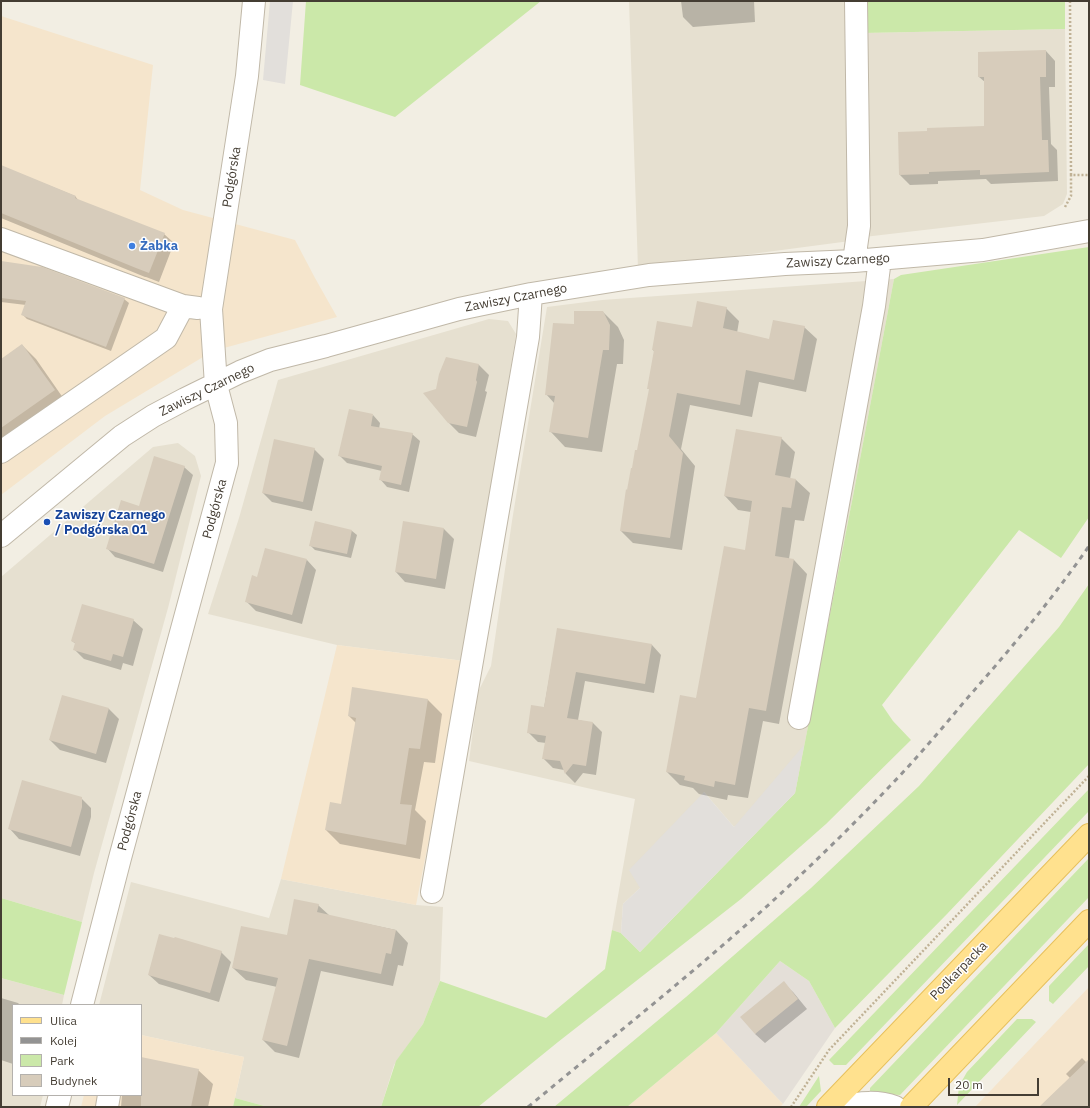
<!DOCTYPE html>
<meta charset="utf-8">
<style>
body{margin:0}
#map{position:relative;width:1090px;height:1108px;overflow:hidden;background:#f2eee3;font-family:"IBM Plex Sans",sans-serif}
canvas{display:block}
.frame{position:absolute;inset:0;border:2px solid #443d33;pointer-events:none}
.legend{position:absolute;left:12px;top:1004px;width:130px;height:92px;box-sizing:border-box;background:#fff;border:1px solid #b4b1ad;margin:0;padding:5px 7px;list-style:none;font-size:12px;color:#443d33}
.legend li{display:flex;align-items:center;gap:8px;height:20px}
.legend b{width:20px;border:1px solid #b4b1ad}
.scale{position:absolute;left:948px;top:1078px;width:91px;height:18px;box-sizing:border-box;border:2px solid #443d33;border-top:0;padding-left:5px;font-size:12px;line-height:14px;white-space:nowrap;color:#443d33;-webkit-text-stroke:3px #fff;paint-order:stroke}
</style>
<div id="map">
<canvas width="1090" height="1108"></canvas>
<div class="frame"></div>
<ul class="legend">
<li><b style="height:5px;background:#ffe18e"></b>Ulica</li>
<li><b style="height:5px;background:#939393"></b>Kolej</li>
<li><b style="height:11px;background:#cbe8a9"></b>Park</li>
<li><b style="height:11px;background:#d7ccbb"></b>Budynek</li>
</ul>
<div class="scale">20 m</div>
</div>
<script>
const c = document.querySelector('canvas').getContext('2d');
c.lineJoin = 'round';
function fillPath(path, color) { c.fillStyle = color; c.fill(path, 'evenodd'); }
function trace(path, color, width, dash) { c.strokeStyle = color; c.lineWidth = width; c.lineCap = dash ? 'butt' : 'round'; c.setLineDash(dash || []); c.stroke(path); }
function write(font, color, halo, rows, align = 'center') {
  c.font = font + ' "IBM Plex Sans",sans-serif'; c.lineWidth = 3; c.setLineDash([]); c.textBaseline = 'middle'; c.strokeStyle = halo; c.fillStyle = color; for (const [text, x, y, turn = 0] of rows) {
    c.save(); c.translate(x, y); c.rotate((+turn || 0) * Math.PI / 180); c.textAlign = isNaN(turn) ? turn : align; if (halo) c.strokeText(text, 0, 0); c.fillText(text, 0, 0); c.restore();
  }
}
fillPath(new Path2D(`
 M629,1H847L850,241L638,269Z
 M1065,29L1067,194L1063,204L1044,216L864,237L862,33Z
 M894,279L854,491L795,793L734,827L704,792L640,888L623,904L621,933L612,930L635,799L469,761L478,692L491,666L512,521L547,307L602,300Z
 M489,319L508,321L516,334L464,661L337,645L208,614L239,518L278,380Z
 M178,443L195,456L201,476L168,608L94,873L82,922L1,898V577L153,447Z
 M281,879L416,905L443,907L440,981L423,1024L394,1065L381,1107H268L235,1098L244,1057L141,1035V1005H99L131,882L269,918Z
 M1,978L64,995L62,1005H13V1095H43L40,1107H1Z`), '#e6e0d0');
fillPath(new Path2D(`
 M1,16L153,65L140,190L183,210L295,240L315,278L337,317L213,351L105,416L1,495Z
 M337,645L464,661L416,905L281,879Z
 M1089,987V1107H975Z
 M716,1033L783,1104L780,1107H627Z
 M141,1035L244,1057L233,1107H81L84,1095H141Z`), '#f5e5cc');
fillPath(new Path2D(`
 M780,961L809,981L835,1028L783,1104L716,1033Z`), '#e4dfd8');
fillPath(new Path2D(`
 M306,1H541L395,117L300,85Z
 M862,1H1065V29L862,33Z
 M1089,247V517L1061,558L1019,530L882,705L893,721L911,740L826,824L741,899L558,1042L478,1107H381L396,1061L423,1024L440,981L546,1018L605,969L612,930L621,933L640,952L795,793L854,491L894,279L901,275Z
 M1089,584V764L947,914L835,1028L809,981L780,961L716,1033L627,1107H554L686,997L811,888L919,786L1059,627Z
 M1089,789V811L846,1065H834L829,1060Z
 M1089,858V897L900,1095L871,1093L870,1091V1088Z
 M1,898L82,922L64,995L1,978Z
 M1089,944V966L1053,1004L1049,1001V986Z
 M1017,1019H1032L1036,1022L957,1105L959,1086L967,1072Z
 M819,1076L821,1091L806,1107H799Z
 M235,1098L268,1107H233Z`), '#cbe8a9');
fillPath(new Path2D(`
 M270,1H293L285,84L263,80Z
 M804,745L795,793L640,952L621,933L623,904L640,888L629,870L704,792L734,827Z`), '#e2dfdb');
fillPath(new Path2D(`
 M681,1H754L755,22L693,27L683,17Z
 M1046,51L1055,61V87H1049L1051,144L1057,150L1058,181L991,184L986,179L938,181V184L910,185L900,175L899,133L928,132L985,127V82L979,77Z
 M1,166L75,196L79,201L164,234L174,243L159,282L146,277H145L1,218Z
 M1,262L124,299L129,303L111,351L27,319L22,314L26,305L1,302Z
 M726,308L739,321L737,333L770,340L804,327L817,339L806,392L759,382L752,417L690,405L681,449L695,466L682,550L633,543L621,531L628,491L638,451L650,390L648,388L655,352L653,350L693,328Z
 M603,312L618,327L624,340L623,364H617L602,452L565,447L551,432L555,404L546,394L574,325Z
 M22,345L36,359L68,405L1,453V360Z
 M447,358L479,365L489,375L485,391L487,392L476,437L459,433L449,423L437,390Z
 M373,415L380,423L379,429L412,434L420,441L409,492L387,487L380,479L382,471L347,463L339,455Z
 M781,438L795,452L790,479L796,480L810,493L804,521L795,520L789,559L794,560L807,574L779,724L763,721L748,798L728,795L727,800L699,794L693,788L680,785L667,772L696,700L746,551L751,512L738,510L725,496Z
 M314,449L324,459L312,511L272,502L263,493Z
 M184,467L193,475L163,572L115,557L107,548L140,507Z
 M316,522L352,531L357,535L351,558L315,550L310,545Z
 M404,523L444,529L454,539L445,589L405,582L396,572Z
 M307,560L316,570L302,624L256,611L246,601L258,578Z
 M133,620L143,629L133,666L123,663L121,670L84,659L74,649L76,644L72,641Z
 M558,629L652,645L661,655L654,693L585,681L578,720L593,723L602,732L596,775L583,773L575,783L566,774L564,770L553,768L543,758L546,743L538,742L528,732L544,708Z
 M63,696L109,709L119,719L106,763L60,750L50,740Z
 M428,700L442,714L435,763L424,762L415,810L426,821L420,859L340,844L326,830L342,805L356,723L349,716Z
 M81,798L91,808V817L80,856L19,839L10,829Z
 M318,905L330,916L396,930L408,943L403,966L398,965L393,986L321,971L299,1058L275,1052L263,1040L277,987L246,980L233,968L287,936Z
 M221,952L231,962L219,1002L159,984L149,975Z
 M783,983L793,992L807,1009L765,1043L755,1034Z
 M1,998L18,1003L20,1005H13V1064L1,1060Z
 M141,1058L198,1070L213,1084L208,1107H121L122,1095H141Z
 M1082,1058L1089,1065V1107H1040L1070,1078L1066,1074Z`), '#0003');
fillPath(new Path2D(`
 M1046,50V77H1040L1042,140H1048L1049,172L980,175V170L929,172V174L899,175L898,132L927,131V128L984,126V77H978V52Z
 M1,165L76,196L75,198L165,233L149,273L136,268L1,213Z
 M1,261L42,267L125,298L106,347L21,315L26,301L1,298Z
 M697,301L727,307L723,328L769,339L773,320L805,326L794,380L746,370L740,405L677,393L669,436L683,453L670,538L620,531L626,489L627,490L631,468H632L635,450H637L649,389H647L654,350H652L657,321L692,327Z
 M574,311H603L610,325L609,350H603L588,438L549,432L555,396L545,395L553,323L574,324Z
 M22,344L55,390L1,428V359Z
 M446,357L479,364L476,380L477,382L467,427L448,423L423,393L436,389L439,374Z
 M349,409L373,414L371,426L413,433L401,485L379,480L382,466L338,456Z
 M736,429L782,437L775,475L796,479L791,508L782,507L775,556L794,559L766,711L749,708L735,785L715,781L714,787L684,780L685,776L666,772L680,695L696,698L724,546L745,550L752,501L724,496Z
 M274,439L315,448L303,502L262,493Z
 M154,456L185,466L154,564L106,549L121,500L139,506Z
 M315,521L352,530L347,554L309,546Z
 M403,521L444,528L436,579L395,572Z
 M265,548L307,559L292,615L245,602L252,575L257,577Z
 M82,604L134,619L123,657L113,654L111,661L73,650L75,643L71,641Z
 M557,628L652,644L645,684L576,672L567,718L593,722L586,766L573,764L565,774L560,761L542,759L546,736L527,733L531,705L544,707Z
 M352,687L428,699L420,749L409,748L400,804L412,805L406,845L325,830L330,802L341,804L356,718L348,716Z
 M62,695L109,708L96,754L49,740Z
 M22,780L82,797V807L71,847L8,829Z
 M294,899L319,904L317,912L396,930L391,954L386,953L381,974L309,959L287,1046L262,1040L278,978L232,968L241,926L287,935Z
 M159,934L174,938L175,937L222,951L210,993L148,975Z
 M784,981L798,999L755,1034L740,1017Z
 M141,1057L199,1069L191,1107H141Z
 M1089,1059V1107H1039Z`), '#d7ccbb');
const minor = new Path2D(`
 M1,239L183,306L198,308
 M854,261L859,226L856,1
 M1,452L166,338L183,306
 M1,536L122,436L153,416L185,399L240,372L270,360L326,346L459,309L531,294L649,275L785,264L854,261L983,250L1089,231
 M799,718L874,306L880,259
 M432,892L528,337L531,294
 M82,1005L120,858L227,463L226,423L216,385L211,309L247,76L254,1
 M57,1107L60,1095
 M107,1107L109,1095
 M842,1107C859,1102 879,1101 895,1107`);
const major = new Path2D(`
 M828,1107L1089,835
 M911,1107L1089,921`);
trace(minor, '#c0b8a8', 24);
trace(major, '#e7c05c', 24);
trace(new Path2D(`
 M1070,1L1071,175
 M1065,207L1071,196V175H1089
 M791,1107L829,1050L1089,776`), '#c0b296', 2.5, [2, 2]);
trace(minor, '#fff', 22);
trace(major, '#ffe18e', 22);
trace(new Path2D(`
 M528,1107C611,1038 696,971 776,898C815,862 853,825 890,786C916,759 940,731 964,702C1008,652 1051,601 1089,546`), '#939393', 3, [5, 5]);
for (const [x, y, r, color] of [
 [132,246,4,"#3f7fe0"],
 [47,522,4,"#1a4fb4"]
]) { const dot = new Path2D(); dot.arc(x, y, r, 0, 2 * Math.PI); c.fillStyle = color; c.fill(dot); trace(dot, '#fff', 1.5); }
write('13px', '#443d33', '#fff', [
 ["Podgórska",232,177,-81],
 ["Zawiszy Czarnego",838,261,-3],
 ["Zawiszy Czarnego",516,298,-11],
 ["Zawiszy Czarnego",207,390,-26],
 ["Podgórska",215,509,-75],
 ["Podgórska",130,821,-75],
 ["Podkarpacka",959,971,-46]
]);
write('bold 13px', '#366cbe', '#fff', [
 ["Żabka",140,246]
], 'left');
write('bold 13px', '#164399', '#fff', [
 ["Zawiszy Czarnego",55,515],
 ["/ Podgórska 01",55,530]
], 'left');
</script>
